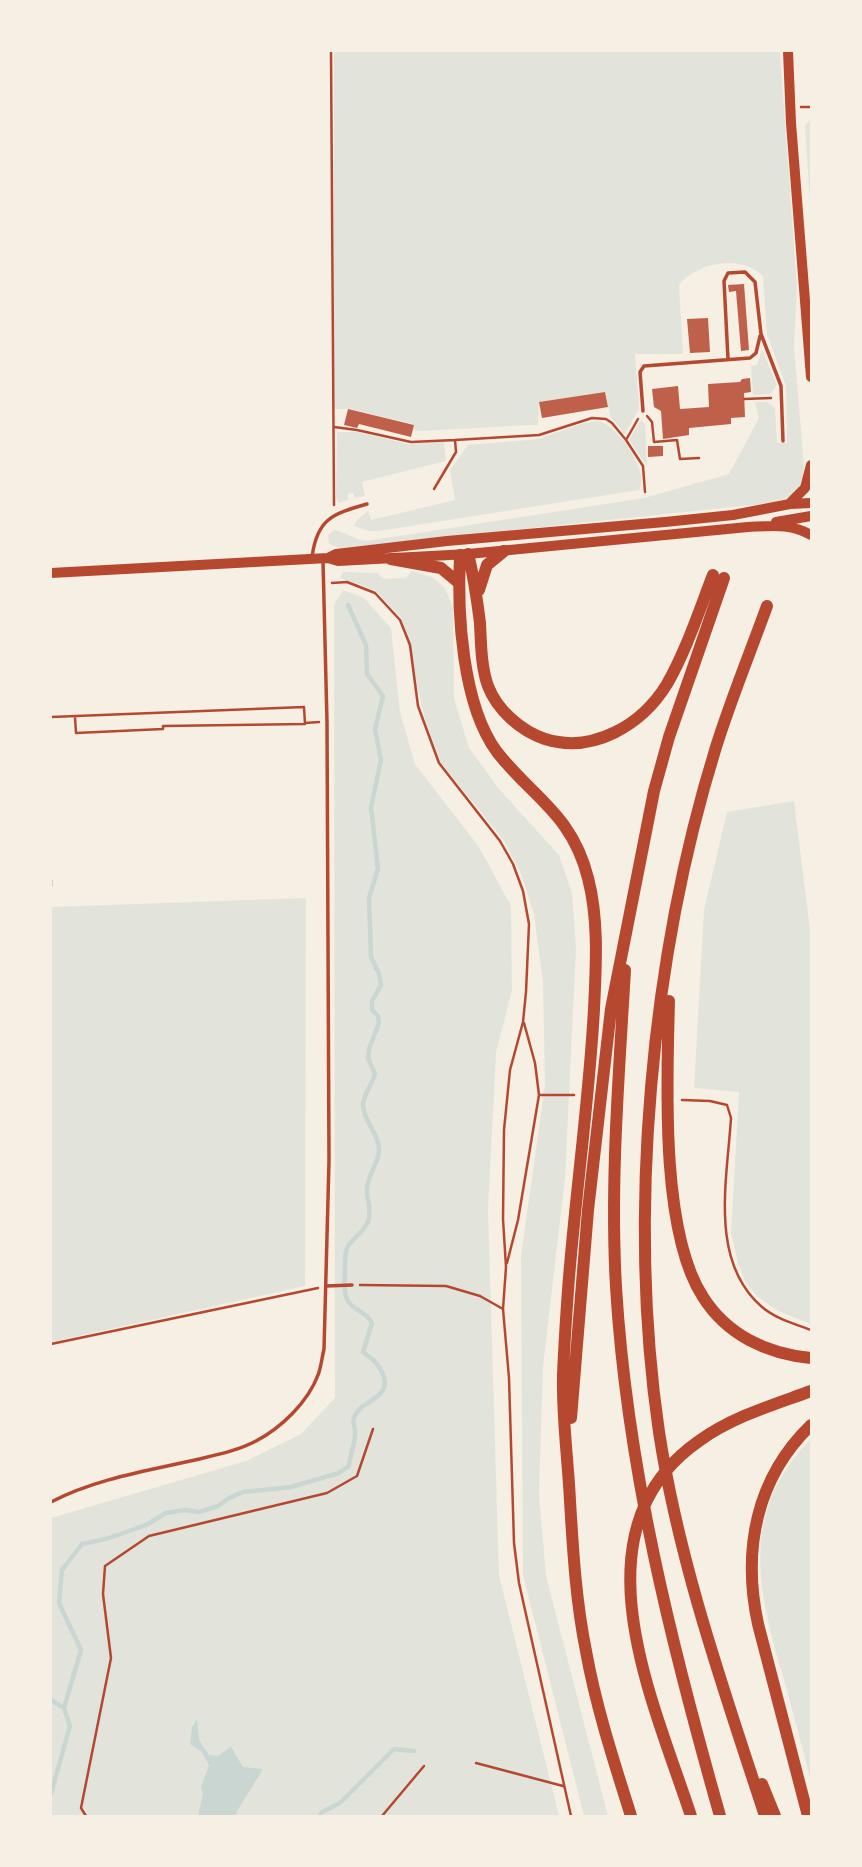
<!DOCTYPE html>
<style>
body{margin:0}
#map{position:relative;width:862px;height:1867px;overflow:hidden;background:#f6efe4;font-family:"Asap Condensed",sans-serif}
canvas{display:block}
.frame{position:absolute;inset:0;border:52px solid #f6efe4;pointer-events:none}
</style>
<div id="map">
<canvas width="862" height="1867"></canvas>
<div class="frame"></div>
</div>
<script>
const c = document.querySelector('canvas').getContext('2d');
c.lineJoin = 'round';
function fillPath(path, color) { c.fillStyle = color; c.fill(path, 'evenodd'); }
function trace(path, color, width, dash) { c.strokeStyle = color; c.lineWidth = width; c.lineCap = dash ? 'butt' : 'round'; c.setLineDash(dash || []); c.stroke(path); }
fillPath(new Path2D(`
 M334,51H780L797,287L794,346L804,466C803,499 780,502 752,505L340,548L329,544L328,535L334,530C346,532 354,540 367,541L644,498L729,474L759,418L755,402H767L775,408L777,443H787L786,386L767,335L763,276C740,254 698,262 679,285L683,354H635L639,409L625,434L611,418L605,392L539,402L538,425H531L420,431L413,430L414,424L348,409H334Z
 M811,119V218L805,125Z
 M762,349L777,385L770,394L753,395L751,366L757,365Z
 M641,420L645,424L647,466L629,440Z
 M598,421C617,424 651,472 639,490L379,531H369L354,526L357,520L368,511L371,520L455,500L450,470L468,445L538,439L584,423Z
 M337,432H357L409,444L444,442L446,461L362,482L365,496L355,498L353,493L348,494V500L339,503L336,498Z
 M412,571L432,577L445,588L453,608L454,698L469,748L499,789L559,855L572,893L576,948L565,1178L543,1366L539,1494L546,1576L608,1816H584L523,1575L521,1256L545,1085L543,983L534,914L521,874L505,842L441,763L425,720L402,619L375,590L340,578L343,572L377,573L384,579L406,578Z
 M343,590L364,598L391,628L400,712L415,764L479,847L511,906L512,990L496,1053L488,1210L499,1575L559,1816H51V1518L246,1461L301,1434L335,1398L334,605Z
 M794,801L811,937V1324L778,1311L758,1297L746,1283L738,1263L731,1233L739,1092L694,1088L704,910L727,812Z
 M306,898L305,1286L51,1342V907Z
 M811,1439V1782C802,1745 792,1709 782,1673C757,1586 740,1511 811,1439Z`), '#e2e4dc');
fillPath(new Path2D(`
 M197,1719L199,1740L209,1755L218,1756L231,1747L243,1767L263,1769L237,1811L236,1816H198L203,1794L201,1787L209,1765L201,1751L190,1744L192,1727Z`), '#c9d6d2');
trace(new Path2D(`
 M51,1700L64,1708L70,1726L51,1794
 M64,1708L81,1650L59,1603L62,1570L82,1544L106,1539L146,1525L166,1513L185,1510L199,1512L218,1506L229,1498L243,1492L291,1487L339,1473L349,1466C350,1456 355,1444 355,1434C356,1428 352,1424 354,1418C359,1400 390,1400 384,1377C380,1365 373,1359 363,1352L372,1323C367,1311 350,1310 346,1297C344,1289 344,1255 347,1248C353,1236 366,1232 369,1218C371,1208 367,1200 367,1191C366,1176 379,1164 379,1150C379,1133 363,1121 363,1104C364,1094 372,1084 375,1074L368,1058L369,1049L379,1023L378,1016L372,1010V1001L381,985L379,974L371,957L369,898L378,869L371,807L381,760L375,729L383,696L367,674L366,645L348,605
 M320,1816L322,1812L340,1803L394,1749L414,1751`), '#c9d6d2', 4.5);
fillPath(new Path2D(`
 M744,284L749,350L741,351L736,291L729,292L728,285Z
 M708,318L710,352L690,353L687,319Z
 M750,378L751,392L744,393L745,417L731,418V424L689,428V435L663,439L661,411L654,407L652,389L678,386L680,409L709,407L708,384L740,382L742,379Z
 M605,392L608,407L542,418L539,402Z
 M348,409L414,425L411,437L359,424L357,428L344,425Z
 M648,446H663V456L648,457Z`), '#bf614a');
trace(new Path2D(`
 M331,51L334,505
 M801,107H811
 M744,399L771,398
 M647,416L652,422L654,442L677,440L680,459L699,458
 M334,427L357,430L411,442L455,440
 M626,440L638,419
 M434,489L456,452L455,440L539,435L592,418L606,419L612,423L626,440L643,466L645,492
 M332,583L347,582L375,593L400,620L410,645L418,706L439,763L500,841L513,864L523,891L529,924L526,992L523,1022L510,1070L504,1130L503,1219L506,1267L503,1309L509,1378L514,1543L519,1583L571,1816
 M51,717L304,707L305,724L163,726V729L76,733L75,717
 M305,723L319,722
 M51,880V886
 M539,1095H574
 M682,1100L710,1101L727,1105L731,1118C727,1181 709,1261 762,1307C776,1319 795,1324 811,1330
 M507,1263L518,1220L539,1095L535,1063L524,1023
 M360,1285L446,1286L480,1296L503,1309
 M51,1344L318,1288
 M476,1763L563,1786
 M86,1816L81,1808L111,1658L103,1594L105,1566L149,1536L327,1493L357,1476L373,1429
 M382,1816L424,1766`), '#b5482f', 2.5);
trace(new Path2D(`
 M728,359L724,281L728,273L745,272L755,282L761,334L781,386L783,441
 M643,411L640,372L644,366L750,358L756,353L760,336
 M312,557C317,519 332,514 367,504
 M326,1286L352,1285
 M51,1502C95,1479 146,1471 195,1460C216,1455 237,1451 256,1441C281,1428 308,1402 318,1375C321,1368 322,1357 324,1349L329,1161L327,722L323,561`), '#b5482f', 3.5);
trace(new Path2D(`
 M788,51L791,123L811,377
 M790,503L805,488L811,465
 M776,522L811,516
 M328,558L336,554L447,541L665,522L733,515L790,504L811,503
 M51,573L328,558L338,561L468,554L748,527C771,526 791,523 811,535`), '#b5482f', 10);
trace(new Path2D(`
 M468,554C474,577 477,599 480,623C481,643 481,667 488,686C497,710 521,731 545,739C593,754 642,725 667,684C686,651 699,611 713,575
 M460,555C457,612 462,705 497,752C533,798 572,814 588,878C599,920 596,966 594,1009C589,1103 575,1196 568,1290C566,1319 564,1347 563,1376C562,1418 568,1459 570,1501C573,1551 576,1602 586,1651C596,1707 614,1762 631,1816
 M391,559L441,568L459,583
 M479,590L487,565L504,551
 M625,970C619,1075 610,1181 616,1287C627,1468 671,1643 720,1816
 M669,1001C667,1080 660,1231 703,1297C727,1335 767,1354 811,1358
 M571,1418L588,1210L611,1009L654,791L669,737L724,578
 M762,1784L775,1816
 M691,1816C654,1702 571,1530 699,1441C732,1417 773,1405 811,1391
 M765,1816C724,1690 679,1563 659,1432C627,1213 651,957 716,747C731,699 750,653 767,606
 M808,1816L758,1624C742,1550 756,1478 811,1425`), '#b5482f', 12);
</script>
